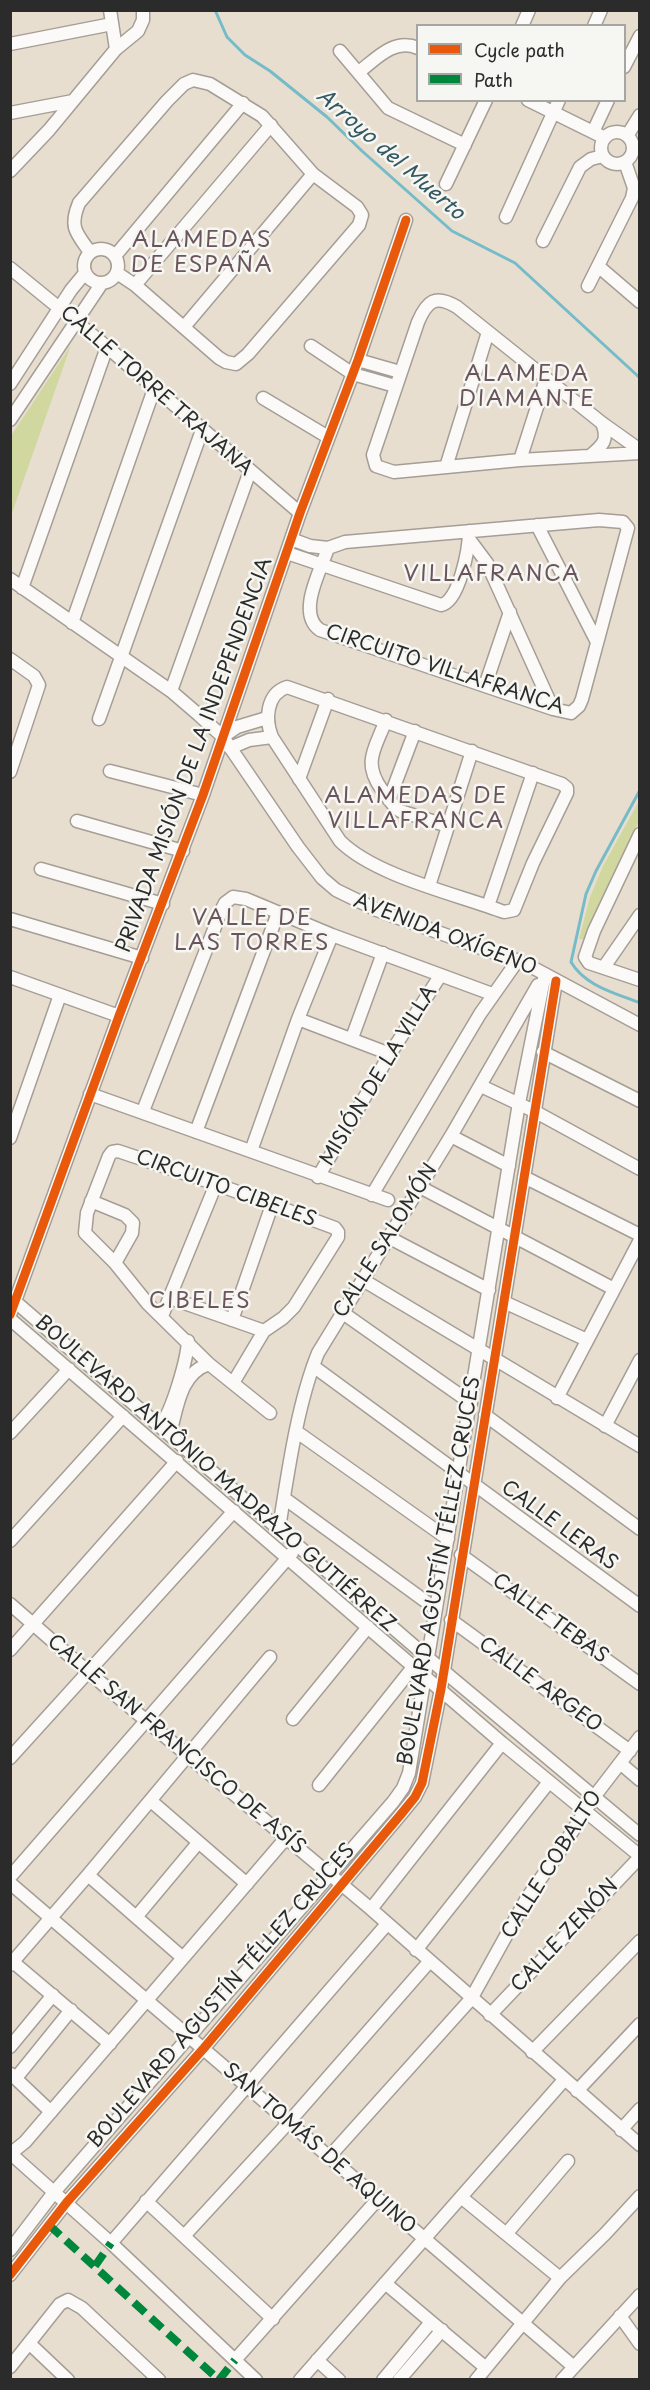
<!DOCTYPE html>
<meta charset="utf-8">
<style>
body{margin:0}
#map{position:relative;width:650px;height:2390px;overflow:hidden;background:#e8ded0;font-family:"Playpen Sans",sans-serif}
canvas{display:block}
.frame{position:absolute;inset:0;border:12px solid #2b2b2b;pointer-events:none}
.legend{position:absolute;left:416px;top:24px;width:210px;height:78px;box-sizing:border-box;background:#f6f6f2;border:2px solid #a5a5a2;margin:0;padding:8px 10px;list-style:none;font-size:18px;color:#2b2b2b}
.legend li{display:flex;align-items:center;gap:12px;height:30px}
.legend b{width:30px;border:2px solid #a5a5a2}
</style>
<div id="map">
<canvas width="650" height="2390"></canvas>
<div class="frame"></div>
<ul class="legend">
<li><b style="height:8px;background:#e8590c"></b>Cycle path</li>
<li><b style="height:8px;background:#00873e"></b>Path</li>
</ul>
</div>
<script>
const c = document.querySelector('canvas').getContext('2d');
c.lineJoin = 'round';
function fillPath(path, color) { c.fillStyle = color; c.fill(path, 'evenodd'); }
function trace(path, color, width, dash) { c.strokeStyle = color; c.lineWidth = width; c.lineCap = dash ? 'butt' : 'round'; c.setLineDash(dash || []); c.stroke(path); }
function write(font, color, halo, rows, align = 'center') {
  c.font = font + ' "Playpen Sans",sans-serif'; c.lineWidth = 5; c.setLineDash([]); c.textBaseline = 'middle'; c.strokeStyle = halo; c.fillStyle = color; for (const [text, x, y, turn = 0] of rows) {
    c.save(); c.translate(x, y); c.rotate((+turn || 0) * Math.PI / 180); c.textAlign = isNaN(turn) ? turn : align; if (halo) c.strokeText(text, 0, 0); c.fillText(text, 0, 0); c.restore();
  }
}
fillPath(new Path2D(`
 M71,345L11,516V436Z
 M639,801V821L615,870L586,940L579,939L590,897L603,866Z`), '#d1d89f');
trace(new Path2D(`
 M215,10L227,37L245,55L270,71L327,117L362,151L452,231L515,263L640,378
 M640,790L596,871L586,894L571,962C585,986 615,993 640,1003`), '#75bbc8', 3);
const minor = new Path2D(`
 M110,10L116,49
 M522,26L529,10
 M594,26L601,10
 M10,44L112,24
 M340,51L388,108L465,145
 M624,67L640,36
 M359,72C377,58 394,38 418,48
 M528,100L605,138
 M10,113L73,101
 M593,132L608,100
 M601 148a16 16 0 1 1 32 0a16 16 0 1 1-32 0Z
 M627,136L640,115
 M10,171L49,130L116,49L138,31L143,20V10
 M446,184L486,100
 M506,217L559,100
 M543,241L580,167L591,159L603,156
 M84 266a17 17 0 1 1 34 0a17 17 0 1 1-34 0Z
 M90,252C76,233 69,227 79,203L167,101L184,84L193,80L210,84L262,116L313,174L357,207L362,215L359,225L248,354L236,364L226,362L219,358L135,285L117,273
 M115,256L243,103
 M598,266L640,302
 M10,268L107,347L300,513
 M135,285L271,125
 M588,286L632,198L634,188L625,162
 M184,327L313,174
 M311,346L353,374L395,386
 M358,360L400,372
 M10,384L71,290L85,273
 M263,398L328,437
 M10,420L102,283
 M640,450L602,423L457,307C435,294 427,301 418,322L373,455L376,466L394,472L520,460L640,453
 M590,456C603,445 609,440 602,423
 M520,460L546,379
 M446,467L488,332
 M537,525L597,642
 M291,539L310,546L328,548L345,542L599,520L623,522L628,528L582,699L579,706L571,713L553,709L320,630C296,613 321,570 328,548
 M469,539L487,563L553,709
 M287,553L441,605C459,602 469,549 469,531
 M10,579L171,691L199,715L223,737L298,847L322,878L336,890L377,910L528,965L640,1025
 M22,588L107,347
 M72,623L154,389
 M10,659L34,676L39,685L10,772
 M485,686L510,612
 M287,687L562,784L567,788V793L533,863L514,910L504,912C456,894 375,876 340,841L272,737C265,720 266,694 287,687Z
 M171,691L250,471
 M99,719L202,430
 M386,720C375,749 362,762 382,790C388,797 392,806 400,811L448,826
 M224,736L237,727L267,718
 M230,748L249,740L272,737
 M110,771L203,795
 M299,779L328,699
 M389,800L415,731
 M77,821L183,851
 M640,834L594,931L585,957L589,963L640,980
 M41,869L163,904
 M429,886L472,751
 M488,906L533,773
 M10,919L142,958
 M604,967L640,915
 M10,977L119,1016
 M298,1019L390,1054
 M352,1038L383,953
 M543,1052L640,1101
 M481,1086L534,1111L640,1169
 M90,1094L388,1200
 M143,1111L222,909L225,903L233,897L246,899L332,935L492,994
 M196,1132L278,913
 M451,1136L509,1166
 M10,1138L60,995
 M251,1151L298,1019L332,935
 M318,1177L390,1054L440,976
 M524,1177L640,1235
 M420,1187L614,1289
 M372,1195L480,1014L518,960
 M91,1201L125,1215L133,1223L132,1233L115,1263
 M388,1237L489,1290
 M363,1280L640,1446
 M11,1298L428,1658L640,1835
 M170,1298L264,1331
 M504,1302L587,1340
 M343,1313L471,1403
 M10,1315L119,1016L203,795L300,513L358,360L406,220
 M162,1316L216,1184
 M10,1319L502,1743L640,1856
 M232,1320L272,1205
 M313,1366L640,1606
 M233,1383L264,1331L283,1318L294,1307L338,1237V1232
 M557,1398L640,1240
 M270,1413L209,1364L148,1304L115,1263L85,1233L87,1213L109,1156L112,1152L118,1151L216,1184L335,1228L338,1232
 M485,1415L640,1529
 M160,1426C172,1412 187,1360 188,1341
 M605,1426L640,1360
 M297,1432L448,1539
 M10,1433L69,1369
 M170,1434C177,1408 180,1373 209,1364
 M284,1498L436,1609
 M279,1528C288,1473 297,1405 318,1353L451,1136L538,985
 M10,1541L123,1416
 M461,1555L640,1684
 M10,1604L87,1671L371,1909L640,2145
 M451,1620L630,1751
 M10,1650L177,1461
 M293,1719L368,1627
 M10,1758L234,1511
 M620,1763L640,1780
 M319,1785L414,1666
 M151,1801L247,1884
 M88,1875L183,1958
 M10,1877L292,1553
 M10,1883L574,2367
 M371,1909L502,1743
 M137,1916L198,1843
 M416,1950L549,1782
 M13,1962L110,2044
 M10,1965L88,1875L270,1657
 M490,2015L640,1857
 M10,2047L53,1995
 M532,2052L640,1941
 M11,2074L51,2112
 M16,2078L71,2010
 M577,2091L640,2024
 M621,2130L640,2109
 M10,2153L111,2243L256,2380
 M10,2154L25,2142L286,1838
 M329,2157L471,1999L527,1898L558,1854L594,1797L640,1737
 M461,2197L560,2278
 M146,2201L273,2319
 M507,2233L568,2161
 M184,2236L289,2122L429,1962
 M111,2243L387,1924
 M10,2250L55,2191L393,1802L403,1788L409,1773L519,1103L545,974
 M10,2275L67,2202L204,2048L402,1813L415,1797L422,1783L441,1689L556,981
 M385,2283L486,2368
 M620,2316L640,2344
 M29,2343L68,2380
 M235,2360L378,2199
 M317,2360L339,2380
 M10,2367L60,2304L68,2300L82,2308L159,2380
 M300,2380L564,2080
 M383,2380L431,2322
 M399,2380L442,2330
 M476,2380L560,2278L605,2234L640,2196
 M562,2380L640,2295`);
trace(minor, '#a49e96', 15);
trace(minor, '#fcfaf8', 12);
trace(new Path2D(`
 M49,2225L219,2380L235,2360
 M95,2266L111,2243`), '#00873e', 8, [15, 8]);
trace(new Path2D(`
 M10,1315L119,1016L203,795L300,513L358,360L406,220
 M10,2275L67,2202L204,2048L402,1813L415,1797L422,1783L441,1689L556,981`), '#e8590c', 9);
write('20px', '#2b2b2b', '#f6f6f2', [
 ["CALLE TORRE TRAJANA",156,391,41],
 ["CIRCUITO VILLAFRANCA",445,670,18],
 ["PRIVADA MISIÓN DE LA INDEPENDENCIA",195,755,-70],
 ["AVENIDA OXÍGENO",445,935,21],
 ["MISIÓN DE LA VILLA",379,1076,-59],
 ["CIRCUITO CIBELES",226,1189,20],
 ["CALLE SALOMÓN",386,1241,-58],
 ["BOULEVARD ANTÔNIO MADRAZO GUTIÉRREZ",215,1474,41],
 ["CALLE LERAS",559,1526,36],
 ["BOULEVARD AGUSTÍN TÉLLEZ CRUCES",440,1571,-80],
 ["CALLE TEBAS",550,1619,36],
 ["CALLE ARGEO",540,1685,36],
 ["CALLE SAN FRANCISCO DE ASÍS",176,1745,40],
 ["CALLE COBALTO",552,1865,-58],
 ["CALLE ZENÓN",565,1936,-47],
 ["BOULEVARD AGUSTÍN TÉLLEZ CRUCES",222,1996,-49],
 ["SAN TOMÁS DE AQUINO",319,2149,41]
]);
write('italic 21px', '#345861', '#f6f6f2', [
 ["Arroyo del Muerto",390,155,41]
]);
c.letterSpacing = '1.5px';
write('22px', '#6b555c', '#f6f6f2', [
 ["ALAMEDAS",202,241],
 ["DE ESPAÑA",202,266],
 ["ALAMEDA",527,375],
 ["DIAMANTE",527,400],
 ["VILLAFRANCA",492,575],
 ["ALAMEDAS DE",416,797],
 ["VILLAFRANCA",416,822],
 ["VALLE DE",252,919],
 ["LAS TORRES",252,944],
 ["CIBELES",200,1302]
]);
c.letterSpacing = '0px';
</script>
